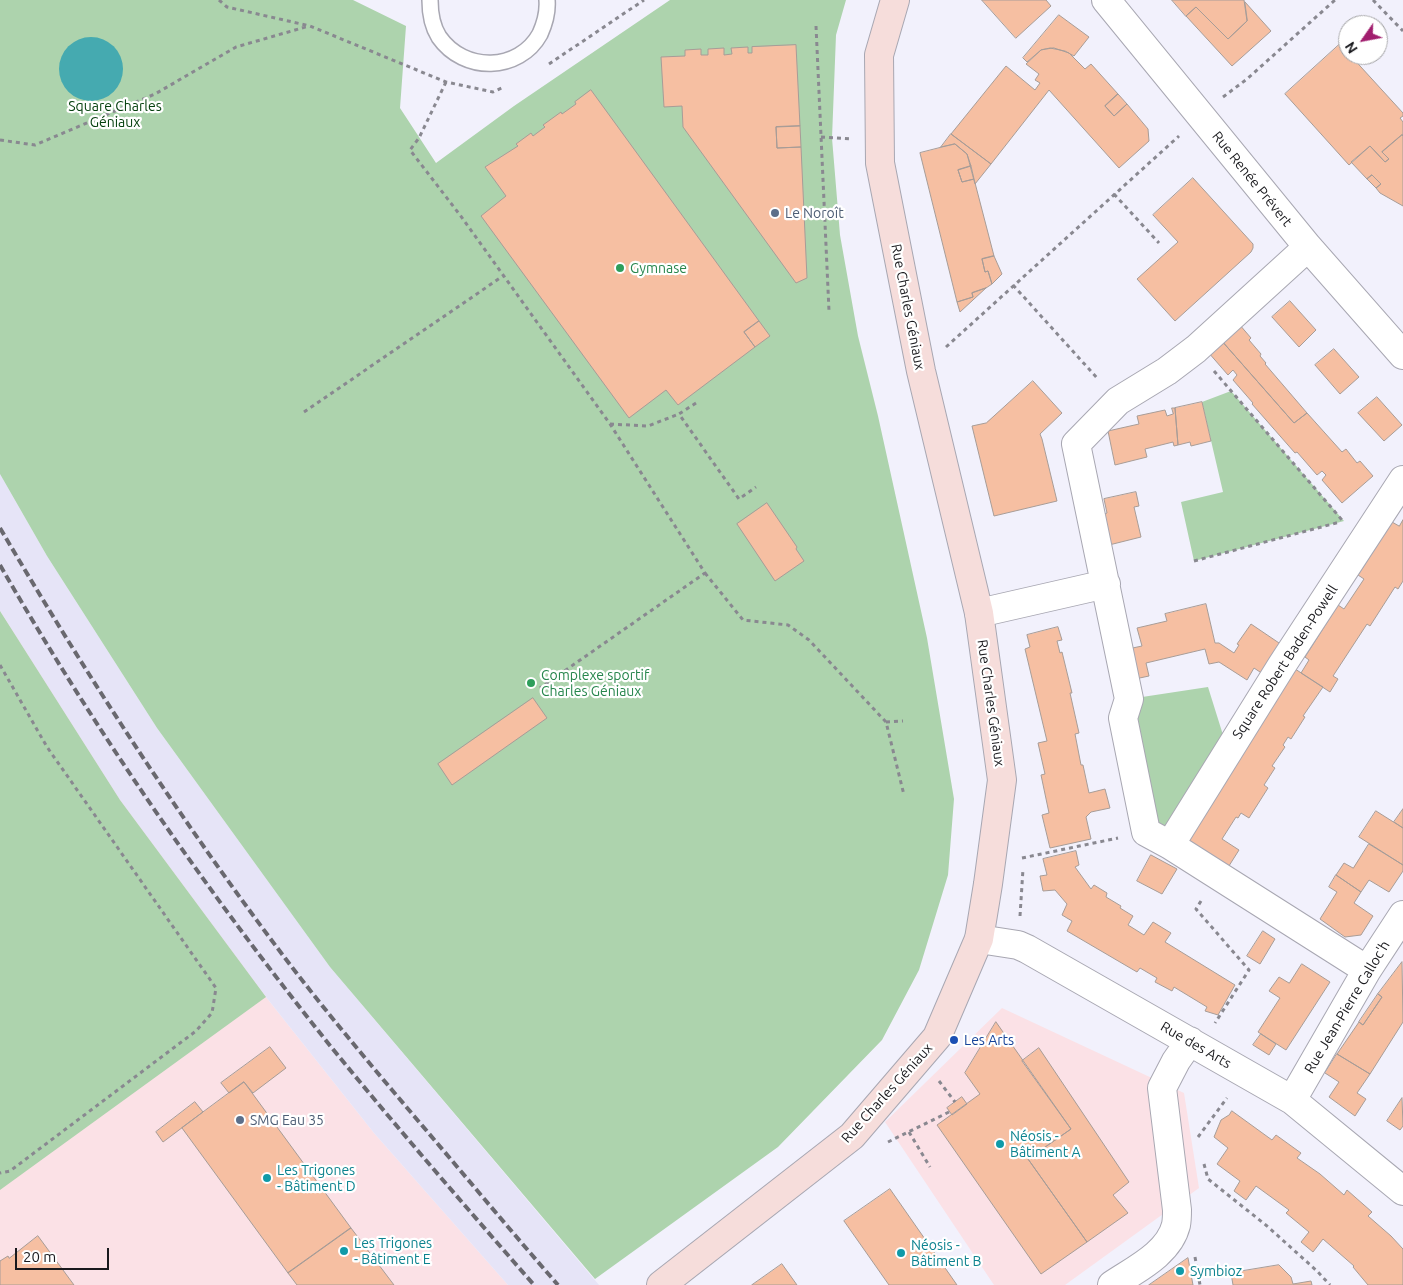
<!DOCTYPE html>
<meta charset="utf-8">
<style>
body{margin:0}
#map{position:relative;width:1403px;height:1285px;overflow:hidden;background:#f2f1fc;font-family:Ubuntu,sans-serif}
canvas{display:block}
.north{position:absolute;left:1338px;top:15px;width:50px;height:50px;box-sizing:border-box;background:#fff;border:1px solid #a3a3a5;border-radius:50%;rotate:237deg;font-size:14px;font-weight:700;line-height:20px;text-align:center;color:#19191d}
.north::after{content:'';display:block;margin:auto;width:18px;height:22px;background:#a11e6e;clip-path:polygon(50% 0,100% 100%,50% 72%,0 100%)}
.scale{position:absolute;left:15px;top:1248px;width:94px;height:22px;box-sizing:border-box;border:2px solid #19191d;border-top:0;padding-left:6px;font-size:15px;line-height:18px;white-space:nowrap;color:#19191d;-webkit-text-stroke:4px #fff;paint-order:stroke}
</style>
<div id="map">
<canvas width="1403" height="1285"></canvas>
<div class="north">N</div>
<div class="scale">20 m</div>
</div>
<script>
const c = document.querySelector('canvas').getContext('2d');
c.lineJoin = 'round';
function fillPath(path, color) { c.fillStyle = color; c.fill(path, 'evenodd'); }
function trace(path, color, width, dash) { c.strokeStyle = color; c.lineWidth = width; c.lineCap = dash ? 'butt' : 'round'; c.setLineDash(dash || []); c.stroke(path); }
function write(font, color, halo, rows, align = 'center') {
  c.font = font + ' Ubuntu,sans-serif'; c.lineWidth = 4.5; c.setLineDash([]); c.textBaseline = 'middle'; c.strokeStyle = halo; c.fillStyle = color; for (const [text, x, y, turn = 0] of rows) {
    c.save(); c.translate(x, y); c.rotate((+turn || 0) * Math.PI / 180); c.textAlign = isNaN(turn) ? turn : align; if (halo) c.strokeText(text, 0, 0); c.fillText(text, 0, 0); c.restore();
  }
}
fillPath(new Path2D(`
 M0,611L266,997L374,1133L508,1285H0Z
 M1002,1008L1184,1093L1199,1188L1065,1285H994L885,1122Z`), '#fbe1e6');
fillPath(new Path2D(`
 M0,474L47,556L157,728L330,967L599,1285H508L374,1133L266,997L120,800L0,611Z`), '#e6e4f7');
fillPath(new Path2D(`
 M0,0H353L406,26L400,108L436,163L514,106L670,0H846L836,35L832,138L840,235L858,336L878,416L927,638L954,799L948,875L919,970L882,1040L778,1147L595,1279L330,967L157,728L47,556L0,474Z
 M1231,391L1344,521L1194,561L1181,502L1223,492L1202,402Z
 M0,611L120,800L266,997L0,1190Z
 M1208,687L1228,751L1170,845L1146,832L1129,699Z`), '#add3ad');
fillPath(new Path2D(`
 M59 69a32 32 0 1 1 64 0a32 32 0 1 1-64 0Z`), '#45aab0');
const building = new Path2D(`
 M982,0H1046L1051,6L1016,38Z
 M1172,0H1244L1247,21L1228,39L1196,7L1186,16Z
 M1245,2L1271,31L1232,66L1186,16L1196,7L1228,39L1247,21Z
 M1059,15L1089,37L1074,56L1065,51L1050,48L1041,50L1027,62L1023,58Z
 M1340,44L1348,55H1350L1403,113V116L1400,118L1403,122V134L1382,152L1389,159L1385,162L1370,146L1349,165L1285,94Z
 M796,45L800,126L776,127L777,148L801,147L807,278L796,283L683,127L682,106L664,107L661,57L685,56V50L701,49V55H708V49L724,48V55L732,54L731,48L748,47V53H752V47Z
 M1054,48L1069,53L1085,69L1091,64L1118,94L1105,106L1114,116L1127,104L1148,129L1149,141L1119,168L1049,90L991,164L951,134L1006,66L1035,90L1040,83L1035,80L1039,74L1026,64L1041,50Z
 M591,90L759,321L744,332L755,347L678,405L666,390L629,418L481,216L506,196L485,167L518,146L516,144L531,133L533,136L545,127L543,125L561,112L562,114L576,104L575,102Z
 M1118,94L1127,104L1114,116L1105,106Z
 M800,126L801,147L777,148L776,127Z
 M951,134L991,164L975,184L967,154L955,144L941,147Z
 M1402,135L1403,136V206L1380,193L1376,188L1381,184L1372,175L1367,179L1351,162L1370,146L1385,162L1389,159L1382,152Z
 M955,144L967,154L971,166L958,170L962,182L974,179L994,256L982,259L985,272L988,271L992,284L986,288L972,293L973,297L957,302L920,153Z
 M971,166L974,179L962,182L958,170Z
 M1372,175L1381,184L1376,188L1367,179Z
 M1193,178L1253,244V248L1251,252L1175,321L1137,279L1178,242L1153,215Z
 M994,256L1002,274L992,284L988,271L985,272L982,259Z
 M986,288L960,312L957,302L973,297L972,293Z
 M1290,301L1316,330L1299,347L1272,317Z
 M759,321L770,336L755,347L744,332Z
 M1239,324L1251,338L1249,340L1261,354L1260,356L1266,363L1265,364L1307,413L1294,423L1221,340Z
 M1221,340L1294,423L1307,413L1342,452L1346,449L1357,463L1360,461L1373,476L1342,503L1322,480L1326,475L1322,471L1317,475L1297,452L1295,453L1252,404L1253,403L1233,380L1237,375L1233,370L1228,375L1208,352Z
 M1334,349L1359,377L1340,394L1315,365Z
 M1033,381L1062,413L1040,434L1042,439L1057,501L994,516L972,426L986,423Z
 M1377,397L1402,425L1384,441L1358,413Z
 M1202,402L1211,441L1191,446L1190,442L1178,445L1175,408Z
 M1172,408H1175L1178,445L1174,446L1173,442L1145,449L1147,457L1115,465L1108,431L1139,424L1137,416L1165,410L1167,416L1173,414Z
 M1136,492L1139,506L1134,507L1141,537L1109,545L1102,515L1107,513L1104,499Z
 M767,503L797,547L796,549L804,561L775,581L737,524Z
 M1403,520V581L1398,589L1395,587L1370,626L1367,624L1333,676L1338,679L1330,692L1301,673L1309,660L1305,657L1338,605L1344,609L1364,579L1358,575L1392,522L1399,526Z
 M1206,604L1215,643H1219L1234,653L1239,645L1237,644L1251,624L1282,645L1263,674L1254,668L1247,680L1219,662L1209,664L1205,649L1146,663L1149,676L1135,679L1128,649L1142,646L1137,628L1167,621L1165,614Z
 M1058,627L1062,640L1057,641L1060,653L1062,652L1072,693H1070L1079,733L1075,734L1081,765H1083L1089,793L1105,789L1110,808L1091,812L1086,817L1091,839L1050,848L1042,815L1049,813L1041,775L1045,774L1038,743L1047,741L1025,649L1030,647L1027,635Z
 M1292,667L1323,687L1303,716L1305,717L1291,739L1288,737L1283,745L1285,747L1272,766L1275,768L1264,785L1268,788L1249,818L1241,813L1238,818L1236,817L1222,839L1239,850L1227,869L1190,846L1189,828Z
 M533,698L547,718L452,785L438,764Z
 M1403,809V828L1394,822Z
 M1376,811L1403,828V865L1359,837Z
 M1369,844L1403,865V871L1389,892L1369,880L1361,892L1336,875L1344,863L1353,868Z
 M1076,851L1079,865L1075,867L1091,889L1094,885L1107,893L1106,897L1121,906L1120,908L1133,916L1128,925L1144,935L1153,922L1171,933L1165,942L1235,985L1218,1015L1205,1011L1207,1007L1174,987L1172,991L1155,982L1157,978L1140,968L1137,972L1067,931L1072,921L1062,915L1067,904L1055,890L1043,891L1040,876L1047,875L1043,859Z
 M1151,855L1177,869L1162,894L1137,881Z
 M1336,875L1361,892L1354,903L1373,916L1361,935L1345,937L1320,919L1337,892L1329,887Z
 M1263,931L1275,939L1260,964L1247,956Z
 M1402,962L1403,1022L1370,1074L1337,1054L1359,1022L1363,1025L1382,997L1378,994Z
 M1302,964L1330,982L1286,1050L1258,1032L1280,998L1269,991L1279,977L1289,983Z
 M1378,994L1382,997L1363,1025L1359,1022Z
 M996,1022L1071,1129L1028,1159L1087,1242L1041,1274L937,1125L980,1094L965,1073Z
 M1261,1034L1276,1044L1269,1055L1253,1045Z
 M270,1047L286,1068L253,1093L244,1082L229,1093L221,1083Z
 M1039,1048L1129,1182L1113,1195L1128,1213L1087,1242L1028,1159L1071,1129L1022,1061Z
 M1337,1054L1370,1074L1357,1093L1366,1099L1355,1116L1329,1097L1339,1082L1325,1073Z
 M244,1082L351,1228L288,1273L182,1128Z
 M962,1097L967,1104L952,1115L947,1108Z
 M1402,1098L1403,1126L1400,1130L1387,1121Z
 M195,1102L203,1112L163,1142L156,1132Z
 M1232,1111L1272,1140L1276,1135L1301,1153L1297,1158L1320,1174L1344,1195L1347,1190L1372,1212L1368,1216L1391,1236L1403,1249V1285H1368L1353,1267L1354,1266L1323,1239L1313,1252L1301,1242L1309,1232L1286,1213L1289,1210L1256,1186L1246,1200L1234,1191L1240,1181L1217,1164L1228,1148L1214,1137L1221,1120L1229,1115Z
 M890,1189L957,1285H889L844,1221Z
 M351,1228L394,1285H297L288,1273Z
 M38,1236L74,1285H0V1261L8,1256L9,1258Z
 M1188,1258L1193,1285H1149Z
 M782,1264L797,1285H752Z
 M1279,1265L1291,1277L1293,1284L1311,1281L1312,1285H1233L1231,1273Z`);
fillPath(building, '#f6bfa2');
trace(building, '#a79c97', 1);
const lane = new Path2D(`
 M430,0C430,13 432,26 439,37C464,73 519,72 540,34C545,23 548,12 547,0`);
const street = new Path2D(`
 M1106,0L1308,247L1403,355
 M1308,247L1196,349L1167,371L1118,401L1076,444L1129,699L1123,718L1146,832L1170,845L1367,970
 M979,613L1106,584
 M1170,845L1282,665L1403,480
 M979,939L1018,945L1027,949L1292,1100L1403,1191
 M1292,1100L1367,970L1403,915
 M1112,1285C1134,1270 1169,1254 1176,1225C1177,1220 1177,1215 1177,1210L1162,1088L1176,1061L1190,1041`);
const secondary = new Path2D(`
 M661,1285L852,1136L937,1037L979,939L988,884L1002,780L979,613L921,371L880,163L879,55L895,0`);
trace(lane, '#a8a7b2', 18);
trace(street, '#a8a7b2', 30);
trace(secondary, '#a8a7b2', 30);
trace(new Path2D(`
 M219,0L227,7L310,26L446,82L493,92L504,87
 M1373,0L1403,31
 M816,26L829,311
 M549,64L644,0
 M446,82L419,138L410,150L460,215L610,424L705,573L540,688
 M1223,97L1247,79L1335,0
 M821,137L851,139
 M0,140L35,145L155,94L236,47L309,26
 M1114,194L1159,243
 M1013,285L1098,379
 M946,347L1179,136
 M1214,371L1342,520
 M696,403L679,414L739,499L756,487
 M304,412L503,276
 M610,424L648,426L679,414
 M1194,561L1340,522
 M705,573L743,620L788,625L809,640L886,722L904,795
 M0,665L47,747L216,988L212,1013L196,1031L10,1171L0,1173
 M886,722L903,721
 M1022,858L1118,838
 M1201,901L1196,909L1249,970L1215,1023
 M1020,916L1023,869
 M939,1081L955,1102
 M909,1132L930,1167
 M1198,1137L1227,1098
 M888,1142L949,1112
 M1204,1164L1208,1179L1267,1226L1317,1271L1330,1285
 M1195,1257L1200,1285`), '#898890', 3, [4, 4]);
trace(lane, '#fff', 15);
trace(street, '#fff', 28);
trace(secondary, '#f6dddb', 28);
trace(new Path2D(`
 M0,528C87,676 181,821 285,958C326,1012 370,1064 414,1116C462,1172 509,1229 558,1285
 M0,565C97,734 210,896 332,1048C398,1129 466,1207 534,1285`), '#69686f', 4, [8, 4]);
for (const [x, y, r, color] of [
 [775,213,5,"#5c6f8a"],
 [620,268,5,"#2e9e5b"],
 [531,683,5,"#2e9e5b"],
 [954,1040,5,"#1a4fb4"],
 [240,1120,5,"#5c6f8a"],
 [1000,1144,5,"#0f9aa8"],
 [267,1178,5,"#0f9aa8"],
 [344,1251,5,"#0f9aa8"],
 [901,1253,5,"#0f9aa8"],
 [1180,1271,5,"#0f9aa8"]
]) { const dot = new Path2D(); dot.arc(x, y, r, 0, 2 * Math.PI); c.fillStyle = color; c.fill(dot); trace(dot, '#fff', 2); }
write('14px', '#06410f', '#fff', [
 ["Square Charles",115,106],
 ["Géniaux",115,122]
]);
write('14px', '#19191d', '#fff', [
 ["Rue Renée Prévert",1252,179,51],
 ["Rue Charles Géniaux",908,307,79],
 ["Square Robert Baden-Powell",1285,662,-57],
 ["Rue Charles Géniaux",991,703,82],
 ["Rue Jean-Pierre Calloc'h",1347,1007,-59],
 ["Rue des Arts",1196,1045,30],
 ["Rue Charles Géniaux",887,1093,-48]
]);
write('14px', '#4e5e75', '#fff', [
 ["Le Noroît",785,213],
 ["SMG Eau 35",250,1120]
], 'left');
write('14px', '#27864d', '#fff', [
 ["Gymnase",630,268],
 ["Complexe sportif",541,675],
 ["Charles Géniaux",541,691]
], 'left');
write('14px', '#164399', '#fff', [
 ["Les Arts",964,1040]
], 'left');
write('14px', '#0d838f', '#fff', [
 ["Néosis -",1010,1136],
 ["Bâtiment A",1010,1152],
 ["Les Trigones",277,1170],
 ["- Bâtiment D",277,1186],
 ["Les Trigones",354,1243],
 ["- Bâtiment E",354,1259],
 ["Néosis -",911,1245],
 ["Bâtiment B",911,1261],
 ["Symbioz",1190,1271]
], 'left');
</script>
